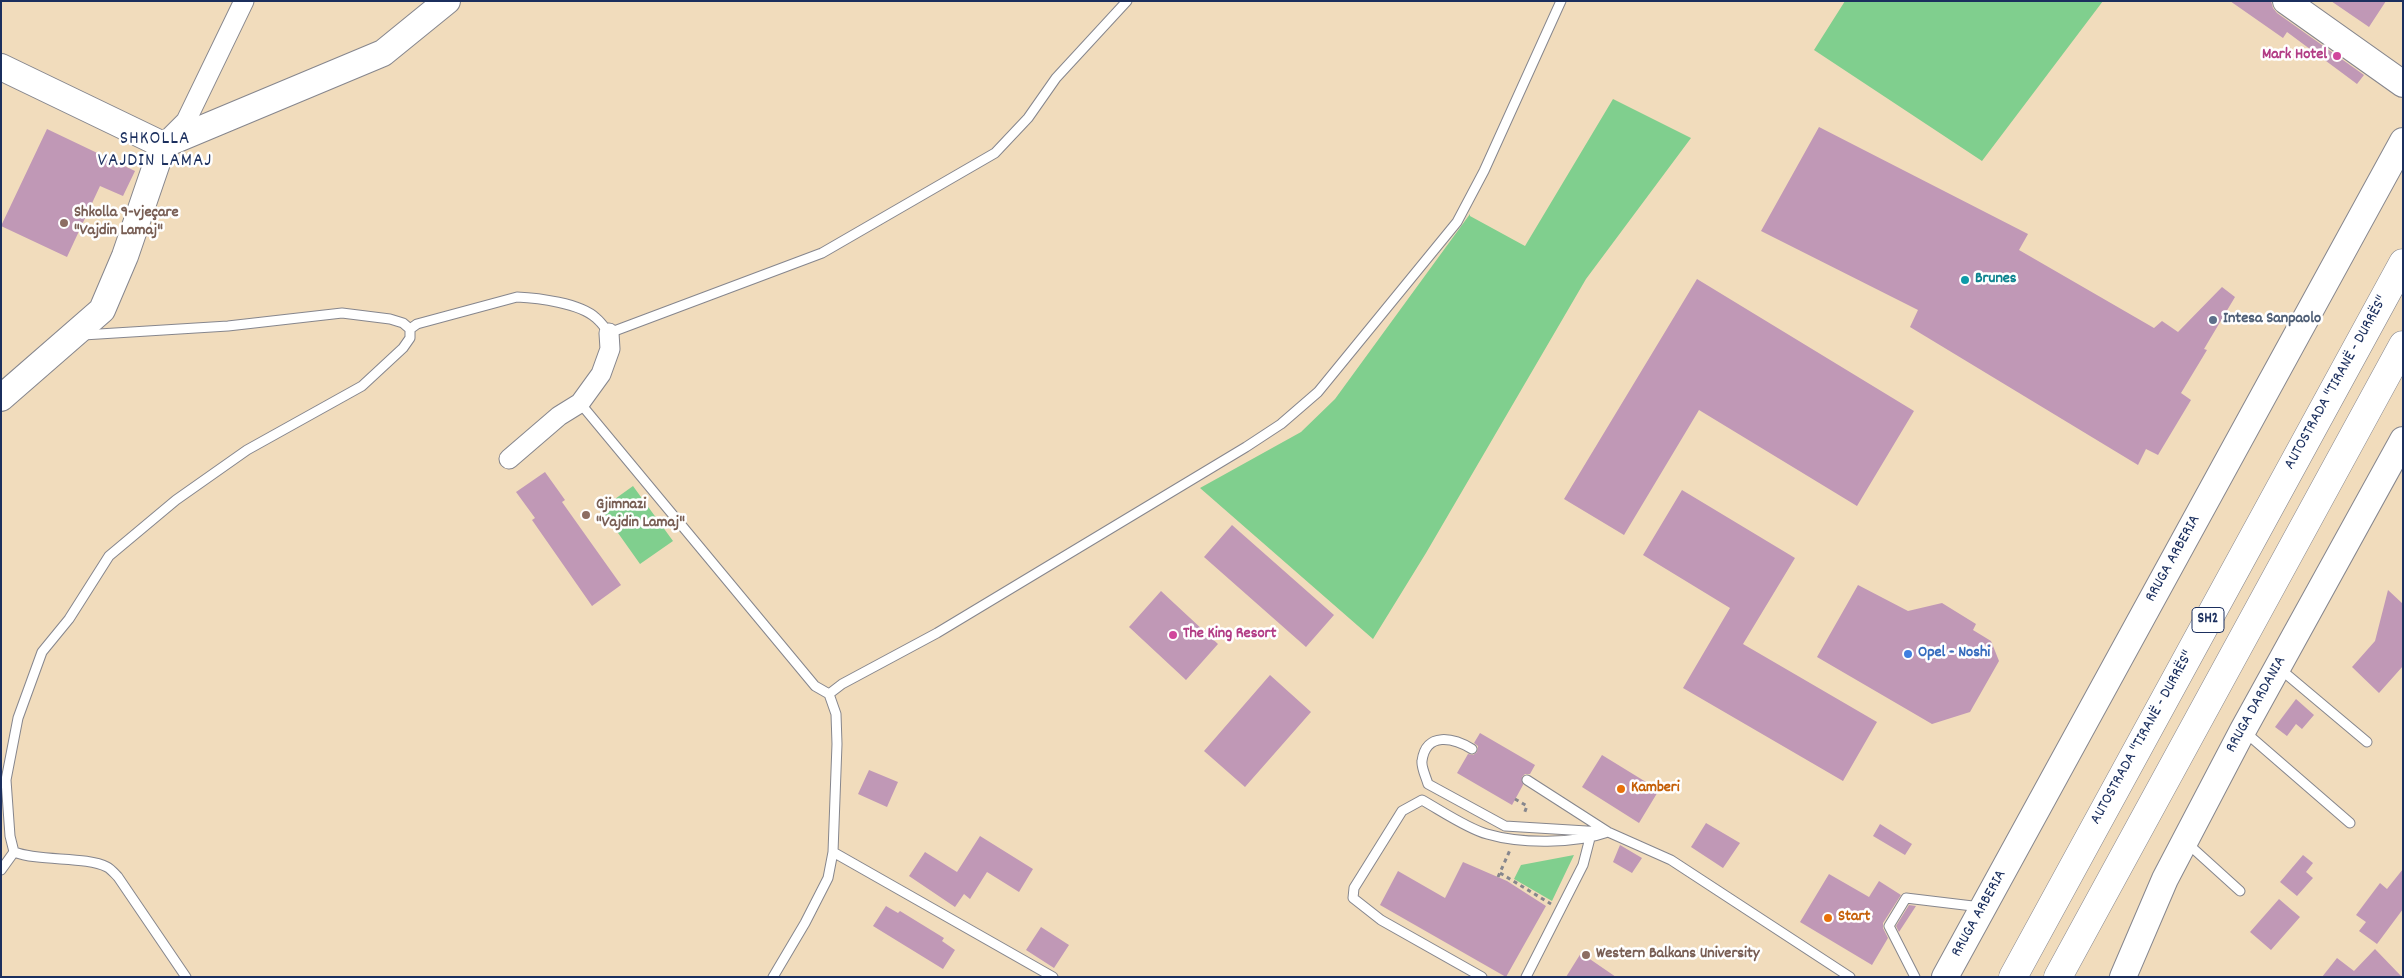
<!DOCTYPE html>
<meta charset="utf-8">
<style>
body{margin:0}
#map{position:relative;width:2404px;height:978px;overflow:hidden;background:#f1dcbc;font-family:Dekko,sans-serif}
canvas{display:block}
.frame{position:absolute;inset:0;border:2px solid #1b2f5e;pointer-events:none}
</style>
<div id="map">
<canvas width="2404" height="978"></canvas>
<div class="frame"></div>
</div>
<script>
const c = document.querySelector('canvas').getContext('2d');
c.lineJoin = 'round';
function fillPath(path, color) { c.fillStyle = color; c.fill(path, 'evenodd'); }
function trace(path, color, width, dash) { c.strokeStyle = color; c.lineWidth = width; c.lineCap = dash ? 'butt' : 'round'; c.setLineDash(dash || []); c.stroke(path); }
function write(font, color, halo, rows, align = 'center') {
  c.font = font + ' Dekko,sans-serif'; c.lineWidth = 5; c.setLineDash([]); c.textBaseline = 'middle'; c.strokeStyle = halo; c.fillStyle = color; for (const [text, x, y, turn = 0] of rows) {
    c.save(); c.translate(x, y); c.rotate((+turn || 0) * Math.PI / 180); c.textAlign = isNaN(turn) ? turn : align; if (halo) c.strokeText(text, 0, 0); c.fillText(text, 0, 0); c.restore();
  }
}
fillPath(new Path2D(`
 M1845,1H2103L1982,161L1814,50Z
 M1613,99L1691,138L1586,279L1426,553L1373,639L1200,488L1301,432L1335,399L1470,214V216L1525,246Z
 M633,486L673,541L640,564L601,509Z
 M1574,855L1552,901L1514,879L1521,865Z`), '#80cf8e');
fillPath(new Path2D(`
 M2230,1H2271L2273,8L2277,13L2364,75L2357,84L2287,32L2283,38Z
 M2331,1H2386L2369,27Z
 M1819,127L2028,234L2019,250L2154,328L2162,321L2178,332L2222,287L2235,297L2204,349L2207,350L2181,393L2191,400L2158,455L2146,449L2138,465L1910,327L1918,310L1761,231Z
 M47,129L135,171L123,196L100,186L67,257L1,226Z
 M1697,279L1914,411L1857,506L1699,410L1624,535L1564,499Z
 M545,472L565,500L562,502L621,585L592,606L532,520L535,518L516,492Z
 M1682,490L1795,558L1743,644L1877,722L1843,781L1683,688L1730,608L1643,555Z
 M1232,525L1334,615L1306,647L1204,557Z
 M1858,585L1908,611L1942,603L1976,624L1973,630L1991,641L1999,661L1970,712L1932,724L1817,657Z
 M2388,590L2403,604V666L2379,693L2352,667L2375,641Z
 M1161,591L1218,644L1186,680L1129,627Z
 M1270,675L1311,712L1245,787L1204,751Z
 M2296,699L2314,715L2302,729L2296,724L2287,736L2275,727Z
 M1480,733L1535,765L1530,774H1525L1522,777L1523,785L1512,805L1457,773L1468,754L1473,755L1477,752L1478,746L1474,743Z
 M1602,755L1659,790L1639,823L1582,787Z
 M869,770L898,782L887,807L858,794Z
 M1706,823L1740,843L1723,868L1691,847Z
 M1880,824L1912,844L1905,855L1873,836Z
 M980,836L1033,869L1019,892L987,872L970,899L964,894L955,907L909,876L925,852L957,872Z
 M1620,845L1642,858L1632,873L1613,862Z
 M2303,855L2313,863L2306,872L2313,878L2297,896L2280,882Z
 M1463,862L1507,881L1546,906L1506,977L1380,905L1398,871L1445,898Z
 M2403,869V909L2377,944L2359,931L2366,922L2356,915L2380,883L2387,889Z
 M1829,874L1869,897L1879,881L1901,895L1883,923V928L1888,938L1872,965L1800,922Z
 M2279,899L2300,917L2271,950L2250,932Z
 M1909,905L1916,906L1899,932L1896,926Z
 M886,906L898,913L900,911L944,938L942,941L955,950L943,969L873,926Z
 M1041,927L1069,945L1054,968L1026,950Z
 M2375,949L2402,977H2322L2337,958L2354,971Z
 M1581,953L1616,977H1566Z`), '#c098b6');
const lane = new Path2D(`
 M83,335L228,326L342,313L390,319L403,323L410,329
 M580,403L815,686L829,694L836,714L837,744L833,852L828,878L805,923L773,977
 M2279,668L2367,742
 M829,694L842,684L937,633L1246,447L1281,424L1318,392L1457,222L1484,171L1561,1
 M2245,732L2350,823
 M1472,749C1454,738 1426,731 1422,761C1421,767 1426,777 1428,784L1505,826L1603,832
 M1527,780L1608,832L1671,860L1850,977
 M2187,843L2240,891
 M833,852L1053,977
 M1,870L14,852
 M186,977L118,877C115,874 111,869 107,867C86,856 40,862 14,852L10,836L6,780L18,718L42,652L69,619L109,556L176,500L247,450L362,386L403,348L410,338V329L417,324L517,297C538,298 580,303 596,318C601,322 605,328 609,333L822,253L995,153L1028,118L1056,78L1127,1
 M1482,977L1381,920L1353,898L1354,888L1402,811L1422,800C1440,810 1468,829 1487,834C1521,844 1574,844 1608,832
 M1526,977L1583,865L1590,838
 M1915,977L1889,926L1906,898L1981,907`);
const street = new Path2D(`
 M168,139L186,121L244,1
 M509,459L559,416L580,403L601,374L610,349L609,333`);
const secondary = new Path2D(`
 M2286,1L2403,84
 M1,67L163,145L383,53L447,1
 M1,398L102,310L125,256L163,145
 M1945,977L2403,141
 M2123,977L2165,879L2243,730L2403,440`);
const highway = new Path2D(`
 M2013,977L2403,263
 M2058,977L2403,345`);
trace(lane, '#86868d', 11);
trace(street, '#86868d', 21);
trace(secondary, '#86868d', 28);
trace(highway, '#86868d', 29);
trace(new Path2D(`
 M1515,799L1527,806L1524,814
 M1500,873L1551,904
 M1498,877L1510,850`), '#86868d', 3, [4, 4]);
trace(lane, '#fff', 9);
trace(street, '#fff', 19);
trace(secondary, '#fff', 26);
trace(highway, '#fff', 28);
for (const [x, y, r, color] of [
 [2337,56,5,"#d1479c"],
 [64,223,5,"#8d6e63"],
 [1965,280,5,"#0f9aa8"],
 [2213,320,5,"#5c6f8a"],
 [586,515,5,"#8d6e63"],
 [1173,635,5,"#d1479c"],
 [1908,654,5,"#3f7fe0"],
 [1621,789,5,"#e8710a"],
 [1828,918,5,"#e8710a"],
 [1586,955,5,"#8d6e63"]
]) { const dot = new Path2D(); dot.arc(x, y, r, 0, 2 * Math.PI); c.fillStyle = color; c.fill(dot); trace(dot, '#fff', 2); }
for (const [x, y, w] of [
 [2208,620,32]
]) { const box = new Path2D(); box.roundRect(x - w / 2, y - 12.5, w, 25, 4); c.fillStyle = '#fff'; c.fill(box); trace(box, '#1b2f5e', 1); }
write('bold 15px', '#1b2f5e', null, [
 ["SH2",2208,620]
]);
write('bold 16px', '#b23c85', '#fff', [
 ["Mark Hotel",2327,56],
 ["The King Resort",1183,635,"left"]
], 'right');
write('bold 16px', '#785e54', '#fff', [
 ["Shkolla 9-vjeçare",74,214],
 ["\"Vajdin Lamaj\"",74,232],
 ["Gjimnazi",596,506],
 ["\"Vajdin Lamaj\"",596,524],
 ["Western Balkans University",1596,955]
], 'left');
write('bold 16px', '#0d838f', '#fff', [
 ["Brunes",1975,280]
], 'left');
write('bold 16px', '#4e5e75', '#fff', [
 ["Intesa Sanpaolo",2223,320]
], 'left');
write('16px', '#1b2f5e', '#fff', [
 ["AUTOSTRADA \"TIRANË - DURRËS\"",2337,383,-61],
 ["RRUGA ARBERIA",2174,559,-61],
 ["RRUGA DARDANIA",2257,705,-61],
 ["AUTOSTRADA \"TIRANË - DURRËS\"",2143,738,-61],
 ["RRUGA ARBERIA",1980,914,-61]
]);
write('bold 16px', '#366cbe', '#fff', [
 ["Opel - Noshi",1918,654]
], 'left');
write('bold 16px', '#c56008', '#fff', [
 ["Kamberi",1631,789],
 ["Start",1838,918]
], 'left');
c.letterSpacing = '1px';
write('19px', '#1b2f5e', '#fff', [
 ["SHKOLLA",155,140],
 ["VAJDIN LAMAJ",155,162]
]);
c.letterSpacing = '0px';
</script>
